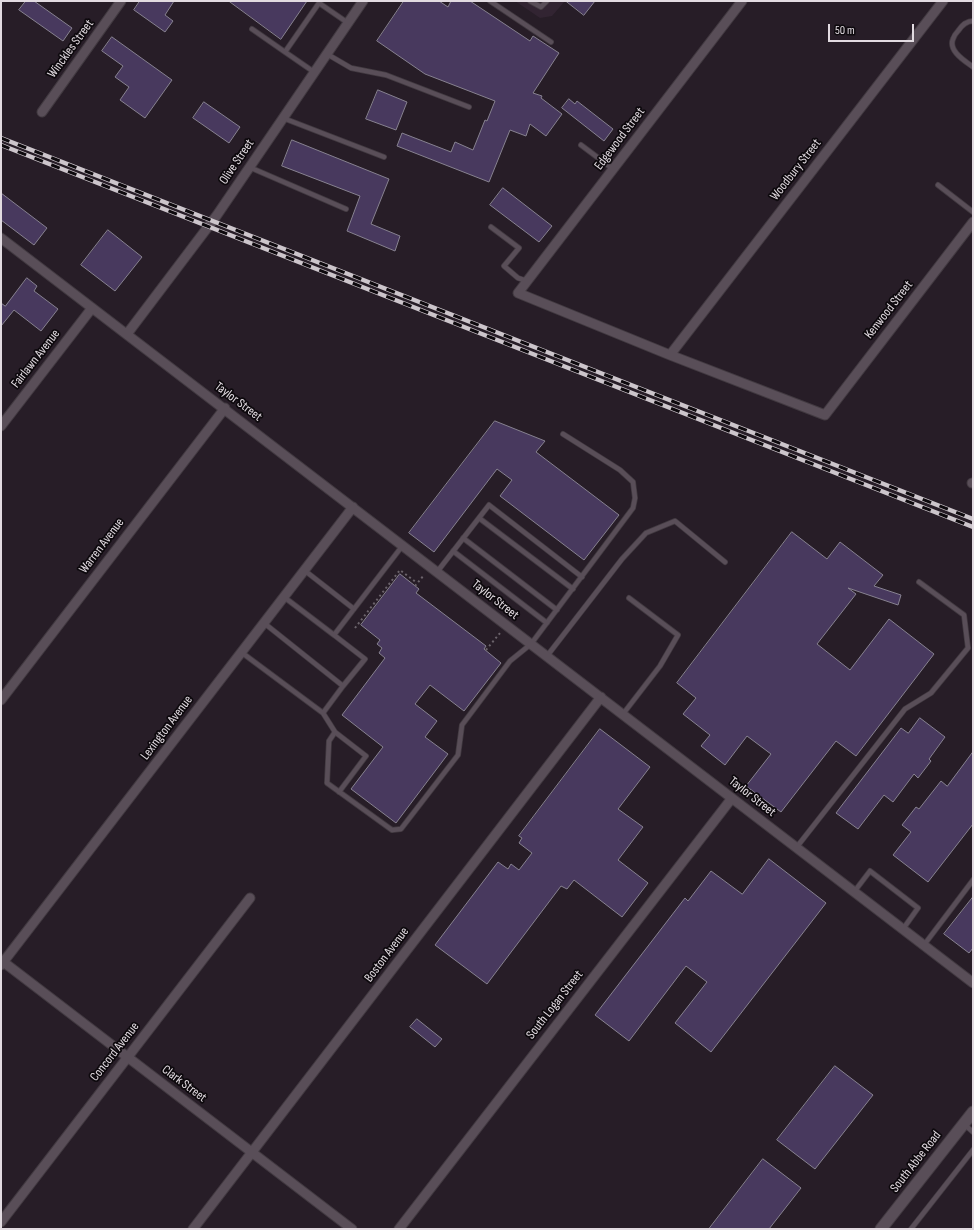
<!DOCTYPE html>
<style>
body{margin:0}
#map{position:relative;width:974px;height:1230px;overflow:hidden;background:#271d27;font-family:"Sofia Sans Condensed",sans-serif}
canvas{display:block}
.frame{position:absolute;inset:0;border:2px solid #e2dbe1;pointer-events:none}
.scale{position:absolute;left:828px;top:24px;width:86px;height:18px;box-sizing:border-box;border:2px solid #e2dbe1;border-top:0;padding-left:5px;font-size:12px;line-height:14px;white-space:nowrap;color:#e2dbe1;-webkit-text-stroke:3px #0d090d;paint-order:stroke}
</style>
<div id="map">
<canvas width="974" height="1230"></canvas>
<div class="frame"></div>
<div class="scale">50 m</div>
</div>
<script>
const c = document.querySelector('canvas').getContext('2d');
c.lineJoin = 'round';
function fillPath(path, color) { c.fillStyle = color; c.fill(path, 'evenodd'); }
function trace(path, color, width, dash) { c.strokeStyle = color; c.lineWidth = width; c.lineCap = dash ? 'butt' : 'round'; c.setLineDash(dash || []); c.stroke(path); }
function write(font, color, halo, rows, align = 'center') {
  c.font = font + ' "Sofia Sans Condensed",sans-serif'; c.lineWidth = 3.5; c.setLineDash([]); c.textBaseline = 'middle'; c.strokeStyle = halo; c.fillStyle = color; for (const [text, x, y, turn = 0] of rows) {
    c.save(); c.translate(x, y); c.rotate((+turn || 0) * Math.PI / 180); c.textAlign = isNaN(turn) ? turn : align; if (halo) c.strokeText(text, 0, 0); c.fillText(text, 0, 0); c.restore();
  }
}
fillPath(new Path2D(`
 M515,1H565L552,16L540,18Z`), '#322432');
const building = new Path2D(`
 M26,1H34L72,28L63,41L19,10Z
 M140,1H174L165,15L173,21L165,32L134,10Z
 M229,1H307L281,39Z
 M404,1H439L448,7L451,1H470L530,41L533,36L559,53L533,93L542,96L541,98L562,114L546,136L530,124L526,136L510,130L489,182L397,146L402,133L451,152L455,142L473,150L485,120L487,121L495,101L425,74L377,41Z
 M566,1H595L584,15Z
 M112,37L172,80L145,118L120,100L129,87L115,77L123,66L102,51Z
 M378,90L407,102L396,130L366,119Z
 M569,99L575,104L577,101L613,129L604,141L562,108Z
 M204,102L240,127L229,143L193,118Z
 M292,140L389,179L371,224L400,236L395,251L347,231L360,196L282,166Z
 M503,188L552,226L539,242L490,205Z
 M1,193L47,228L34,245L1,220Z
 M108,230L142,257L115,291L81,265Z
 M27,278L37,286L34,291L58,309L41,331L14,310L1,326V303L5,306Z
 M495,421L545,441L536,452L619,515L584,560L500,496L512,480L497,469L434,552L409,533Z
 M792,532L827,559L840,542L883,575L874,586L901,595L898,605L848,588L856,594L817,644L850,670L889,619L934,654L856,756L836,741L781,812L746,786L771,754L747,736L725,765L701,746L710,735L683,714L696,698L677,683Z
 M400,574L419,589L416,593L486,646L484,649L501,663L464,711L430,685L415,704L437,721L425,737L448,754L396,823L351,789L383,747L342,715L385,658L379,653L382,648L377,644L380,640L361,625Z
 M920,718L945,737L929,759L931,761L918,778L914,774L893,802L884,795L858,829L836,813L901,728L908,733Z
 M600,729L650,767L618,809L643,827L618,860L648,883L622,917L574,880L567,889L561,886L487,984L435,945L498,862L508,869L511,864L519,870L532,853L519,843L522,838L519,836Z
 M973,752V824L928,882L893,855L911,832L902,825L916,807L919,809L941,781L947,786Z
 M769,859L826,903L711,1052L675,1023L707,982L686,966L629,1041L595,1015L685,898L688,901L711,871L742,894Z
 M973,897V948L969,953L944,934Z
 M417,1019L442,1039L435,1047L410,1027Z
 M835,1066L873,1095L815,1169L777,1140Z
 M763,1159L801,1188L769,1229H709Z`);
fillPath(building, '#48395e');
trace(building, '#878290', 1);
const service = new Path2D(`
 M490,1L551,42
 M530,1L541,7L547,1
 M320,2L319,3L348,23
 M973,21C966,21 962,25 958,31C956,33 954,36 953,39C948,51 965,61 973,67
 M252,29L285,52L319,3
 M285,52L314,72
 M327,54L351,68L386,75L469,107
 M283,118L384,157
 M581,145L613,169
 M249,167L346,209
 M938,185L973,212
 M491,227L519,248L504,266L518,278L527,281
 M479,518L573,589
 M463,538L557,610
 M453,551L547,623
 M304,570L354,609
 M437,572L489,505L582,577
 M284,597L334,635L403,545
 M334,635L365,659L343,686
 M241,652L323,713L343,686L264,623
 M547,656L622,559L646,533L675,521L725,562
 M323,713L335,732
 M623,714L660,666L678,635L629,598
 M339,792L366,756L335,732L329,741L327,783L392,830L401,829L458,755L462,725L510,661L531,644L633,508L635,498L633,482L620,470L563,434
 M796,848L905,709L931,693L968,648L964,615L919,582
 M854,892L870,871L918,908L903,929
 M924,945L973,880
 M964,1124L973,1132
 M911,1229L973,1150`);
const minor = new Path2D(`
 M742,1L518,293L670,355L825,415L973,222
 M42,112L121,1
 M1,238L973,983
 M127,334L217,215L363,1
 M670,355L943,1
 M1,426L92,308
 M972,483H973
 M1,700L225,408
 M1,960L352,1229
 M1,965L353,507
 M1,1222L250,898
 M193,1229L601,697
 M399,1229L732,798`);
const tertiary = new Path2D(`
 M881,1229L973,1112`);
trace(service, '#423a41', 6);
trace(minor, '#423a41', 11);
trace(tertiary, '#423a41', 13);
trace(new Path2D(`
 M415,586L424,575
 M355,628L400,570L417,583
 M486,650L500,633`), '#6b636b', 2, [2, 3]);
trace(service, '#594e58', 4.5);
trace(minor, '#594e58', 9);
trace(tertiary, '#594e58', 11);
const rail = new Path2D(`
 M1,138L973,519
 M1,145L973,527`);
trace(rail, '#ccc5cb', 4.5);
trace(rail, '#0d090d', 3, [9]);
write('13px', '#e2dbe1', '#0d090d', [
 ["Winckles Street",71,49,-54],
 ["Edgewood Street",620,139,-53],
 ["Olive Street",237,162,-56],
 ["Woodbury Street",796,170,-52],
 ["Kenwood Street",889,310,-52],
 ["Fairlawn Avenue",36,359,-52],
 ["Taylor Street",238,402,37],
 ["Warren Avenue",102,546,-53],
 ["Taylor Street",495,600,38],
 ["Lexington Avenue",167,728,-53],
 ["Taylor Street",752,797,38],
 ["Boston Avenue",387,955,-53],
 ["South Logan Street",555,1005,-52],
 ["Concord Avenue",115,1052,-52],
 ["Clark Street",184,1084,37],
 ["South Abbe Road",916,1162,-52]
]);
</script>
